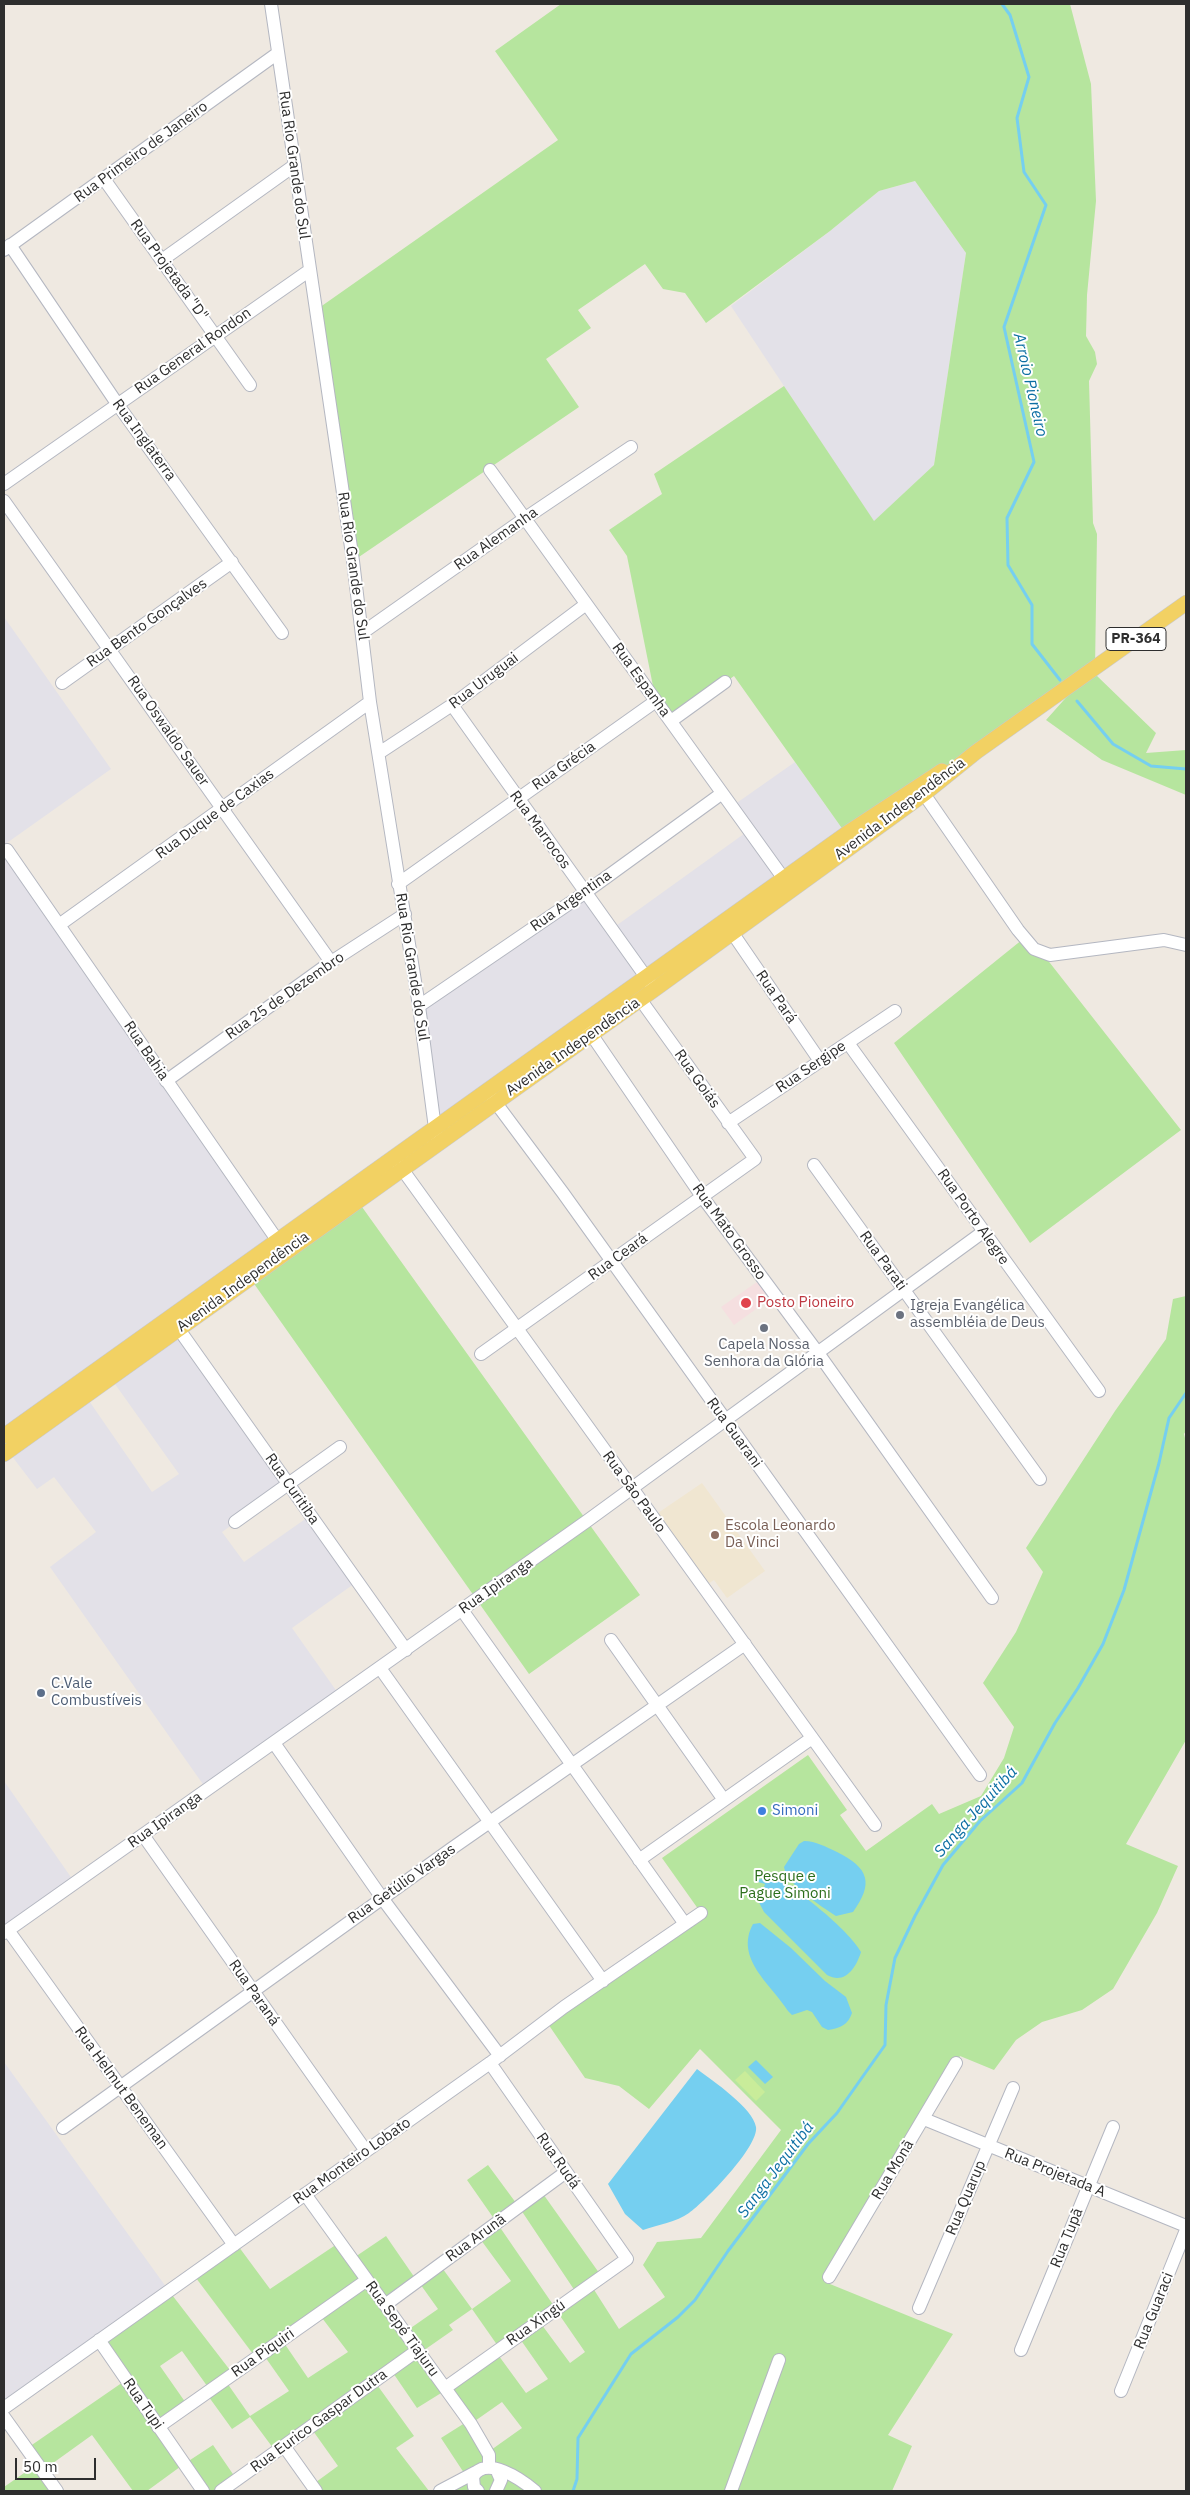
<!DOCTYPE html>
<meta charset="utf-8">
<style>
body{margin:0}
#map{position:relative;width:1190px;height:2495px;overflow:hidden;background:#efe9e1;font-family:"IBM Plex Sans",sans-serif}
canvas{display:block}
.frame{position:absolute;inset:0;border:5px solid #2e2e2e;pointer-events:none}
.scale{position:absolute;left:15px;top:2458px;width:81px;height:22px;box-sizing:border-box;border:2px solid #2e2e2e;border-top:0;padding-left:6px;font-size:15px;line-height:18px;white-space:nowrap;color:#2e2e2e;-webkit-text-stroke:4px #fff;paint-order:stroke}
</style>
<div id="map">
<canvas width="1190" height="2495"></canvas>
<div class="frame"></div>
<div class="scale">50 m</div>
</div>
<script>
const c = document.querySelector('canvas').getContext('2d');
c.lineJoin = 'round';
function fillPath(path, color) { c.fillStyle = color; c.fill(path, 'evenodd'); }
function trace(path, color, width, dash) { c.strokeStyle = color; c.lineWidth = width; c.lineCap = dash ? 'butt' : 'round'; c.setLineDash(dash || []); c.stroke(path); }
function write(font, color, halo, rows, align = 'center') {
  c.font = font + ' "IBM Plex Sans",sans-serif'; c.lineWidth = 4; c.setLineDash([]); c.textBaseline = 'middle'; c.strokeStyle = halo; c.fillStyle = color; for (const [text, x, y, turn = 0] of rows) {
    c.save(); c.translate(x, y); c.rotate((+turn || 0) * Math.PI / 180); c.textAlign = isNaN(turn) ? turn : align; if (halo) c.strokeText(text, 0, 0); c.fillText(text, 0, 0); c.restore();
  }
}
fillPath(new Path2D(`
 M915,181L966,253L934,465L874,522L731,306L830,231L879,191Z
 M4,617L111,769L4,845Z
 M795,762L846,834L435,1128L419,1006L586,892L613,928L748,831L731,807Z
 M4,846L277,1241L4,1436Z
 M178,1328L289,1484L222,1532L244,1562L311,1515L358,1581L292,1628L340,1696L207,1790L50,1567L96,1532L54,1477L37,1489L8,1451L85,1395L152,1492L179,1474L110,1377Z
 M4,1781L75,1883L4,1933Z
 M4,2062L169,2291L4,2408Z`), '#e3e1e8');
fillPath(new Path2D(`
 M702,1483L765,1571L727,1598L714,1580L703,1587L652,1517Z`), '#f0e6d1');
fillPath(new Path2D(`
 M757,1282L770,1299L734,1325L721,1307Z`), '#f5dfe0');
fillPath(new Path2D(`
 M561,4H1070L1091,84L1096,201L1087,295L1086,336L1095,352L1097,364L1089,381L1093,523L1097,534L1095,669L846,834L734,676L671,721L656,701L627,556L609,530L662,494L654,474L784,386L874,521L934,465L966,253L915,181L879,191L830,231L706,323L685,293L663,289L645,264L578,310L591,328L546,359L579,407L353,561L316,310L558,140L495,51Z
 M1096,675L1156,733L1146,753L1186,750V795L1102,760L1046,720L1071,692Z
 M1028,935L1181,1130L1030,1243L894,1043Z
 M357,1200L640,1595L529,1674L250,1278Z
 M1186,1296V1431L1184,1434L1186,1442V1740L1126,1844L1178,1866L1157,1913L1113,1989L1082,2010L1042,2022L1016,2040L994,2070L960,2056L825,2282L953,2334L888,2435L912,2446L892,2491H440L466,2476L441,2438L468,2421L446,2390L417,2408L391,2370L375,2382L414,2436L396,2448L429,2491H316L312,2485L338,2466L311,2428L276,2452L250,2417L232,2429L206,2393L210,2390L182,2351L160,2366L188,2406L159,2426L184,2464L213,2445L237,2480L221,2491H203L184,2464L147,2491H133L92,2435L42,2471L54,2491H4V2487L37,2464L26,2449L126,2380L99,2340L169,2291L233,2374L225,2380L250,2416L289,2391L263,2354L256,2358L193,2274L236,2243L270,2289L340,2242L352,2259L386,2236L417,2281L440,2265L472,2309L511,2281L478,2236L497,2223L467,2180L488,2165L519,2207L541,2191L602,2277L591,2285L619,2329L665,2297L643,2265L657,2242L701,2238L781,2130L700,2049L649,2109L619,2086L585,2078L546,2021L701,1913L662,1858L808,1755L847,1810L840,1815L866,1851L932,1804L939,1814L981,1796L1004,1758L1014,1727L983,1683L1016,1632L1043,1572L1026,1548L1115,1411L1166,1339L1173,1299ZM519,2207L577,2294L556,2309L497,2223ZM418,2281L438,2309L405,2332L385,2305ZM472,2309L500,2349L518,2336L548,2379L526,2393L496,2352L445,2388L420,2353L453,2330L449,2325ZM556,2310L585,2352L570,2363L539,2321ZM319,2314L348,2352L308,2378L282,2340ZM502,2402L522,2428L491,2450L472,2423Z`), '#b6e59e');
fillPath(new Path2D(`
 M745,2071L765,2092L756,2101L735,2080Z`), '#c9ec9a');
fillPath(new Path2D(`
 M804,1841C816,1841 826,1847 837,1852C869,1868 874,1883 853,1912L836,1916C821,1906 787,1885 784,1867L799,1844Z
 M770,1876C794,1885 849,1930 861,1952C856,1968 845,1985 827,1975L764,1912L752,1889L762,1892L765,1884L755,1881Z
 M760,1923L791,1948L825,1981L846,1997L852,2013C848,2025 840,2028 828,2030L822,2027L812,2012L807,2010L792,2015L788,2011C772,1985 734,1959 753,1924Z
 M756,2060L773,2077L765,2084L748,2067Z
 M697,2069C713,2081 753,2108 756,2127C759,2146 705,2202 689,2213C677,2222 657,2225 643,2230L625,2214L608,2184Z`), '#75cff0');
trace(new Path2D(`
 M1002,4L1010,15L1029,77L1017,118L1024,172L1046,205L1004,327L1034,462L1007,518L1008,565L1032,605V644L1060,680
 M1077,701L1113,744L1151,766L1186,769
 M573,2491L577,2479L578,2438L631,2354L678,2317L695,2300L728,2251L808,2144L837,2113L885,2045L886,2005L895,1958L915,1916L943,1865L980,1821L1022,1783L1055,1723L1078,1688L1103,1644L1124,1590L1159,1463L1169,1418L1186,1393`), '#75cff0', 3);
const minor = new Path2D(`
 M271,4L353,561L370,702L419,1006L436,1136
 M104,179L250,385
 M10,245L118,405L282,633
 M4,250L278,53
 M162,260L295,165
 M490,470L789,886
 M4,484L310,270
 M4,501L331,962
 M362,633L524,519L631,447
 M62,683L232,562
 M452,705L651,984
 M671,721L725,682
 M379,753L452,705L585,605
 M924,794L1018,930L1034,949L1050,955L1164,940L1186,945
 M7,850L282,1247
 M398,884L656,701
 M59,925L370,702
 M727,925L820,1061
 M419,1006L586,892L721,794
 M587,1028L701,1195L818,1353L992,1598
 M848,1043L1099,1391
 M166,1081L331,962L405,914
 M490,1095L563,1193L980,1775
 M728,1123L895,1011
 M397,1162L875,1825
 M814,1165L1040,1479
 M173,1321L406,1650
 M481,1354L755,1159L640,999
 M235,1522L340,1447
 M462,1610L685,1924
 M611,1640L724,1800
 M380,1668L603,1981
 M274,1743L382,1898L500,2056
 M143,1835L366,2151
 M639,1860L812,1738
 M8,1930L234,2245
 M4,1933L587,1521L983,1232
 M924,2119L1186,2226
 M63,2128L451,1849L745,1644
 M305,2194L471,2424L489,2455V2467
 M829,2277L956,2063
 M385,2305L566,2172
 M919,2308L1013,2088
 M99,2340L203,2491
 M1021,2350L1113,2127
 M445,2388L627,2259L490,2063
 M1121,2391L1186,2230
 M4,2408L490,2063L564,2007L701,1913
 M4,2417L57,2491
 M158,2427L367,2280
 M284,2446L316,2491
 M221,2491L418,2350
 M440,2491L476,2472
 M478,2491L474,2487L473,2477C485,2454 522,2480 535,2491
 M496,2491L501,2480L497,2471
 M731,2491L779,2360`);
const major = new Path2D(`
 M4,1436L846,834L942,771
 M4,1454L655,989L924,794L976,752L1186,603`);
trace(minor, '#b4b7c1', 14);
trace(major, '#c9c9c9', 16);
trace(minor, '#fff', 12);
trace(major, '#f2d163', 15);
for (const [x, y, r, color] of [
 [746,1303,6,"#e0444e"],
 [900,1315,5,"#6b7280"],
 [764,1328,5,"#6b7280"],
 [715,1535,5,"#8d6e63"],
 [41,1693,5,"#5c6f8a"],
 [762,1811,5,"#3f7fe0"]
]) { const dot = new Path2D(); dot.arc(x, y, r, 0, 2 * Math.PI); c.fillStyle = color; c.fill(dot); trace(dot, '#fff', 2); }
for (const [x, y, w] of [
 [1136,639,60]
]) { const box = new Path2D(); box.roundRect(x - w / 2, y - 11.5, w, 23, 4); c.fillStyle = '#fff'; c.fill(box); trace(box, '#2e2e2e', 1); }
write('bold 14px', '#2e2e2e', null, [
 ["PR-364",1136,639]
]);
write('15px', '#2e2e2e', '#fff', [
 ["Rua Primeiro de Janeiro",141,152,-36],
 ["Rua Rio Grande do Sul",294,165,82],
 ["Rua Projetada \"D\"",169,270,54],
 ["Rua General Rondon",193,351,-35],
 ["Rua Inglaterra",144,440,54],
 ["Rua Alemanha",496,539,-35],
 ["Rua Rio Grande do Sul",353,566,82],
 ["Rua Bento Gonçalves",147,623,-35],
 ["Rua Espanha",641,680,54],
 ["Rua Uruguai",484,681,-37],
 ["Rua Oswaldo Sauer",168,731,55],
 ["Rua Grécia",564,766,-35],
 ["Avenida Independência",900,809,-37],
 ["Rua Duque de Caxias",215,814,-36],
 ["Rua Marrocos",540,830,54],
 ["Rua Argentina",571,901,-35],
 ["Rua Rio Grande do Sul",412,967,81],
 ["Rua 25 de Dezembro",285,996,-35],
 ["Rua Pará",776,997,56],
 ["Avenida Independência",573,1047,-35],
 ["Rua Bahia",146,1051,56],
 ["Rua Sergipe",811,1067,-34],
 ["Rua Goiás",697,1079,55],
 ["Rua Porto Alegre",973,1217,55],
 ["Rua Mato Grosso",729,1232,54],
 ["Rua Ceará",618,1257,-36],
 ["Rua Parati",883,1261,54],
 ["Avenida Independência",243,1282,-36],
 ["Rua Guarani",734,1433,54],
 ["Rua Curitiba",292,1489,55],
 ["Rua São Paulo",634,1492,54],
 ["Rua Ipiranga",496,1586,-35],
 ["Rua Ipiranga",165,1820,-35],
 ["Rua Getúlio Vargas",402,1884,-35],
 ["Rua Paraná",254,1993,55],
 ["Rua Helmut Beneman",121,2088,54],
 ["Rua Monteiro Lobato",352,2161,-35],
 ["Rua Rudá",558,2161,55],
 ["Rua Monã",893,2170,-59],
 ["Rua Projetada A",1055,2173,22],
 ["Rua Quarup",966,2198,-67],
 ["Rua Arunã",476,2238,-36],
 ["Rua Tupã",1067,2238,-68],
 ["Rua Guaraci",1154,2311,-68],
 ["Rua Xingú",536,2323,-35],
 ["Rua Sepé Tiajuru",402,2329,54],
 ["Rua Piquiri",263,2353,-35],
 ["Rua Tupi",143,2404,55],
 ["Rua Eurico Gaspar Dutra",319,2421,-36]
]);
write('15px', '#be3a42', '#fff', [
 ["Posto Pioneiro",757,1303]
], 'left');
write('15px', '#5b616d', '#fff', [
 ["Igreja Evangélica",910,1306],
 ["assembléia de Deus",910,1323],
 ["Capela Nossa",764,1345,"center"],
 ["Senhora da Glória",764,1362,"center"]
], 'left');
write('15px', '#785e54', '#fff', [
 ["Escola Leonardo",725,1526],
 ["Da Vinci",725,1543]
], 'left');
write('15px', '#4e5e75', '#fff', [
 ["C.Vale",51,1684],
 ["Combustíveis",51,1701]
], 'left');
write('15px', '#366cbe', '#fff', [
 ["Simoni",772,1811]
], 'left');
write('15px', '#2c6e1b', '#fff', [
 ["Pesque e",785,1877],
 ["Pague Simoni",785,1894]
]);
write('italic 16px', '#0d6fa3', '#fff', [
 ["Arroio Pioneiro",1030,385,77],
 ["Sanga Jequitibá",976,1812,-48],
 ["Sanga Jequitibá",776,2170,-53]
]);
</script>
